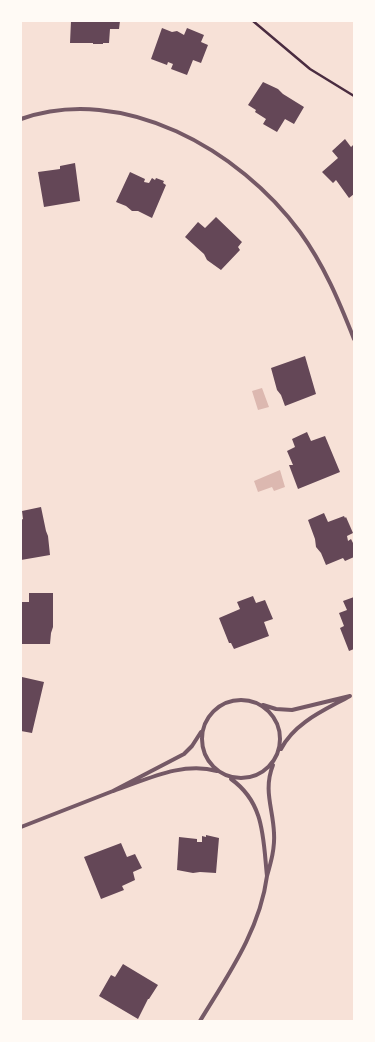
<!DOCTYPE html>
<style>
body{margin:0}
#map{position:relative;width:375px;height:1042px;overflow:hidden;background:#f7e1d7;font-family:Montserrat,sans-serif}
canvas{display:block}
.frame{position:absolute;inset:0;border:22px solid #fffaf5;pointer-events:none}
</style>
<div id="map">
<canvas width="375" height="1042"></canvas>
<div class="frame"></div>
</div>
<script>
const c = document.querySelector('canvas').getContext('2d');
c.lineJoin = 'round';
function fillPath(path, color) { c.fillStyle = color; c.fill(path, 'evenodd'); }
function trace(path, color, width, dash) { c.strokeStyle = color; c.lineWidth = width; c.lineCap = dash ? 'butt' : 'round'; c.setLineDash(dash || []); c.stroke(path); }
fillPath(new Path2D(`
 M262,388L269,407L258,410L252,391Z
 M280,470L285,487L274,491L272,487L258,492L254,481Z`), '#dcb8b0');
fillPath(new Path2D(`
 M71,21H120L119,29H110L109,43H103V44H93V43H70Z
 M162,28L172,32L177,31L184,35L187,28L204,35L201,42L208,45L201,63L193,60L187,75L171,69L173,64L168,62L167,65L151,59Z
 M263,82L278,89L283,94L304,107L294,124L285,119L277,132L263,124L266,119L255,112L256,110L248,105Z
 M345,139L351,147L354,144V194L349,198L336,180L333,183L322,172L338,158L332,151Z
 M75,163L80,201L44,207L38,172L60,169V166Z
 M130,172L145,179L144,182L149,183L152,178L155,180L156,178L164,181L163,183L166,185L152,218L138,211H132L126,206L116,202Z
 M216,217L242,242L238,247L240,250L221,270L207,260L204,254L185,237L198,222L205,228Z
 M305,356L316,394L285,406L281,395L277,390L271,368Z
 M307,432L311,441L325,436L340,472L298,489L289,465H293L287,451L295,447L292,439Z
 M41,507L46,531L48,536L50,555L21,560V520L23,519L22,511Z
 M324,513L328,522L344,516L345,518L346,517L353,533L347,536L348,541L351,539L354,545V557L345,561L343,558L326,565L321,553L316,547L315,539L308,520Z
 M29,593H53V627L51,633L50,644H21V602H29Z
 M253,596L256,603L265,600L273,619L264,622L269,636L234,649L231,643H229L219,618L240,609L237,602Z
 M354,597V649L349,651L340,628L344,626L339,613L347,610L343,601Z
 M22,677L44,682L32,733L21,731Z
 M206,835L219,838L216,873L200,872L193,873L177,870L179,837L197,839V842H202V836L206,837Z
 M121,843L127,857L135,854L142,868L133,872L135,880L122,886L124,890L101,899L84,857Z
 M123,964L158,985L149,999H148L138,1019L99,996L111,975L115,977Z`), '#644757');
trace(new Path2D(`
 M253,21L310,69L354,96`), '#4a2c40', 2.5);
trace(new Path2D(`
 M21,119C123,83 240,150 300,232C324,265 339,301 354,339
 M202 739a39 39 0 1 1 78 0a39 39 0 1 1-78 0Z
 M263,705L276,709L292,710L350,696C325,710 295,722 281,749
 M201,732L192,746L184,754L113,791C146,780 182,761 217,771
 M231,779C265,803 263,839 267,876C271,862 275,848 274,833C273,808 263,790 273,765
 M21,827L113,791
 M200,1021C228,975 260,930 267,876`), '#755966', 4);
</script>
